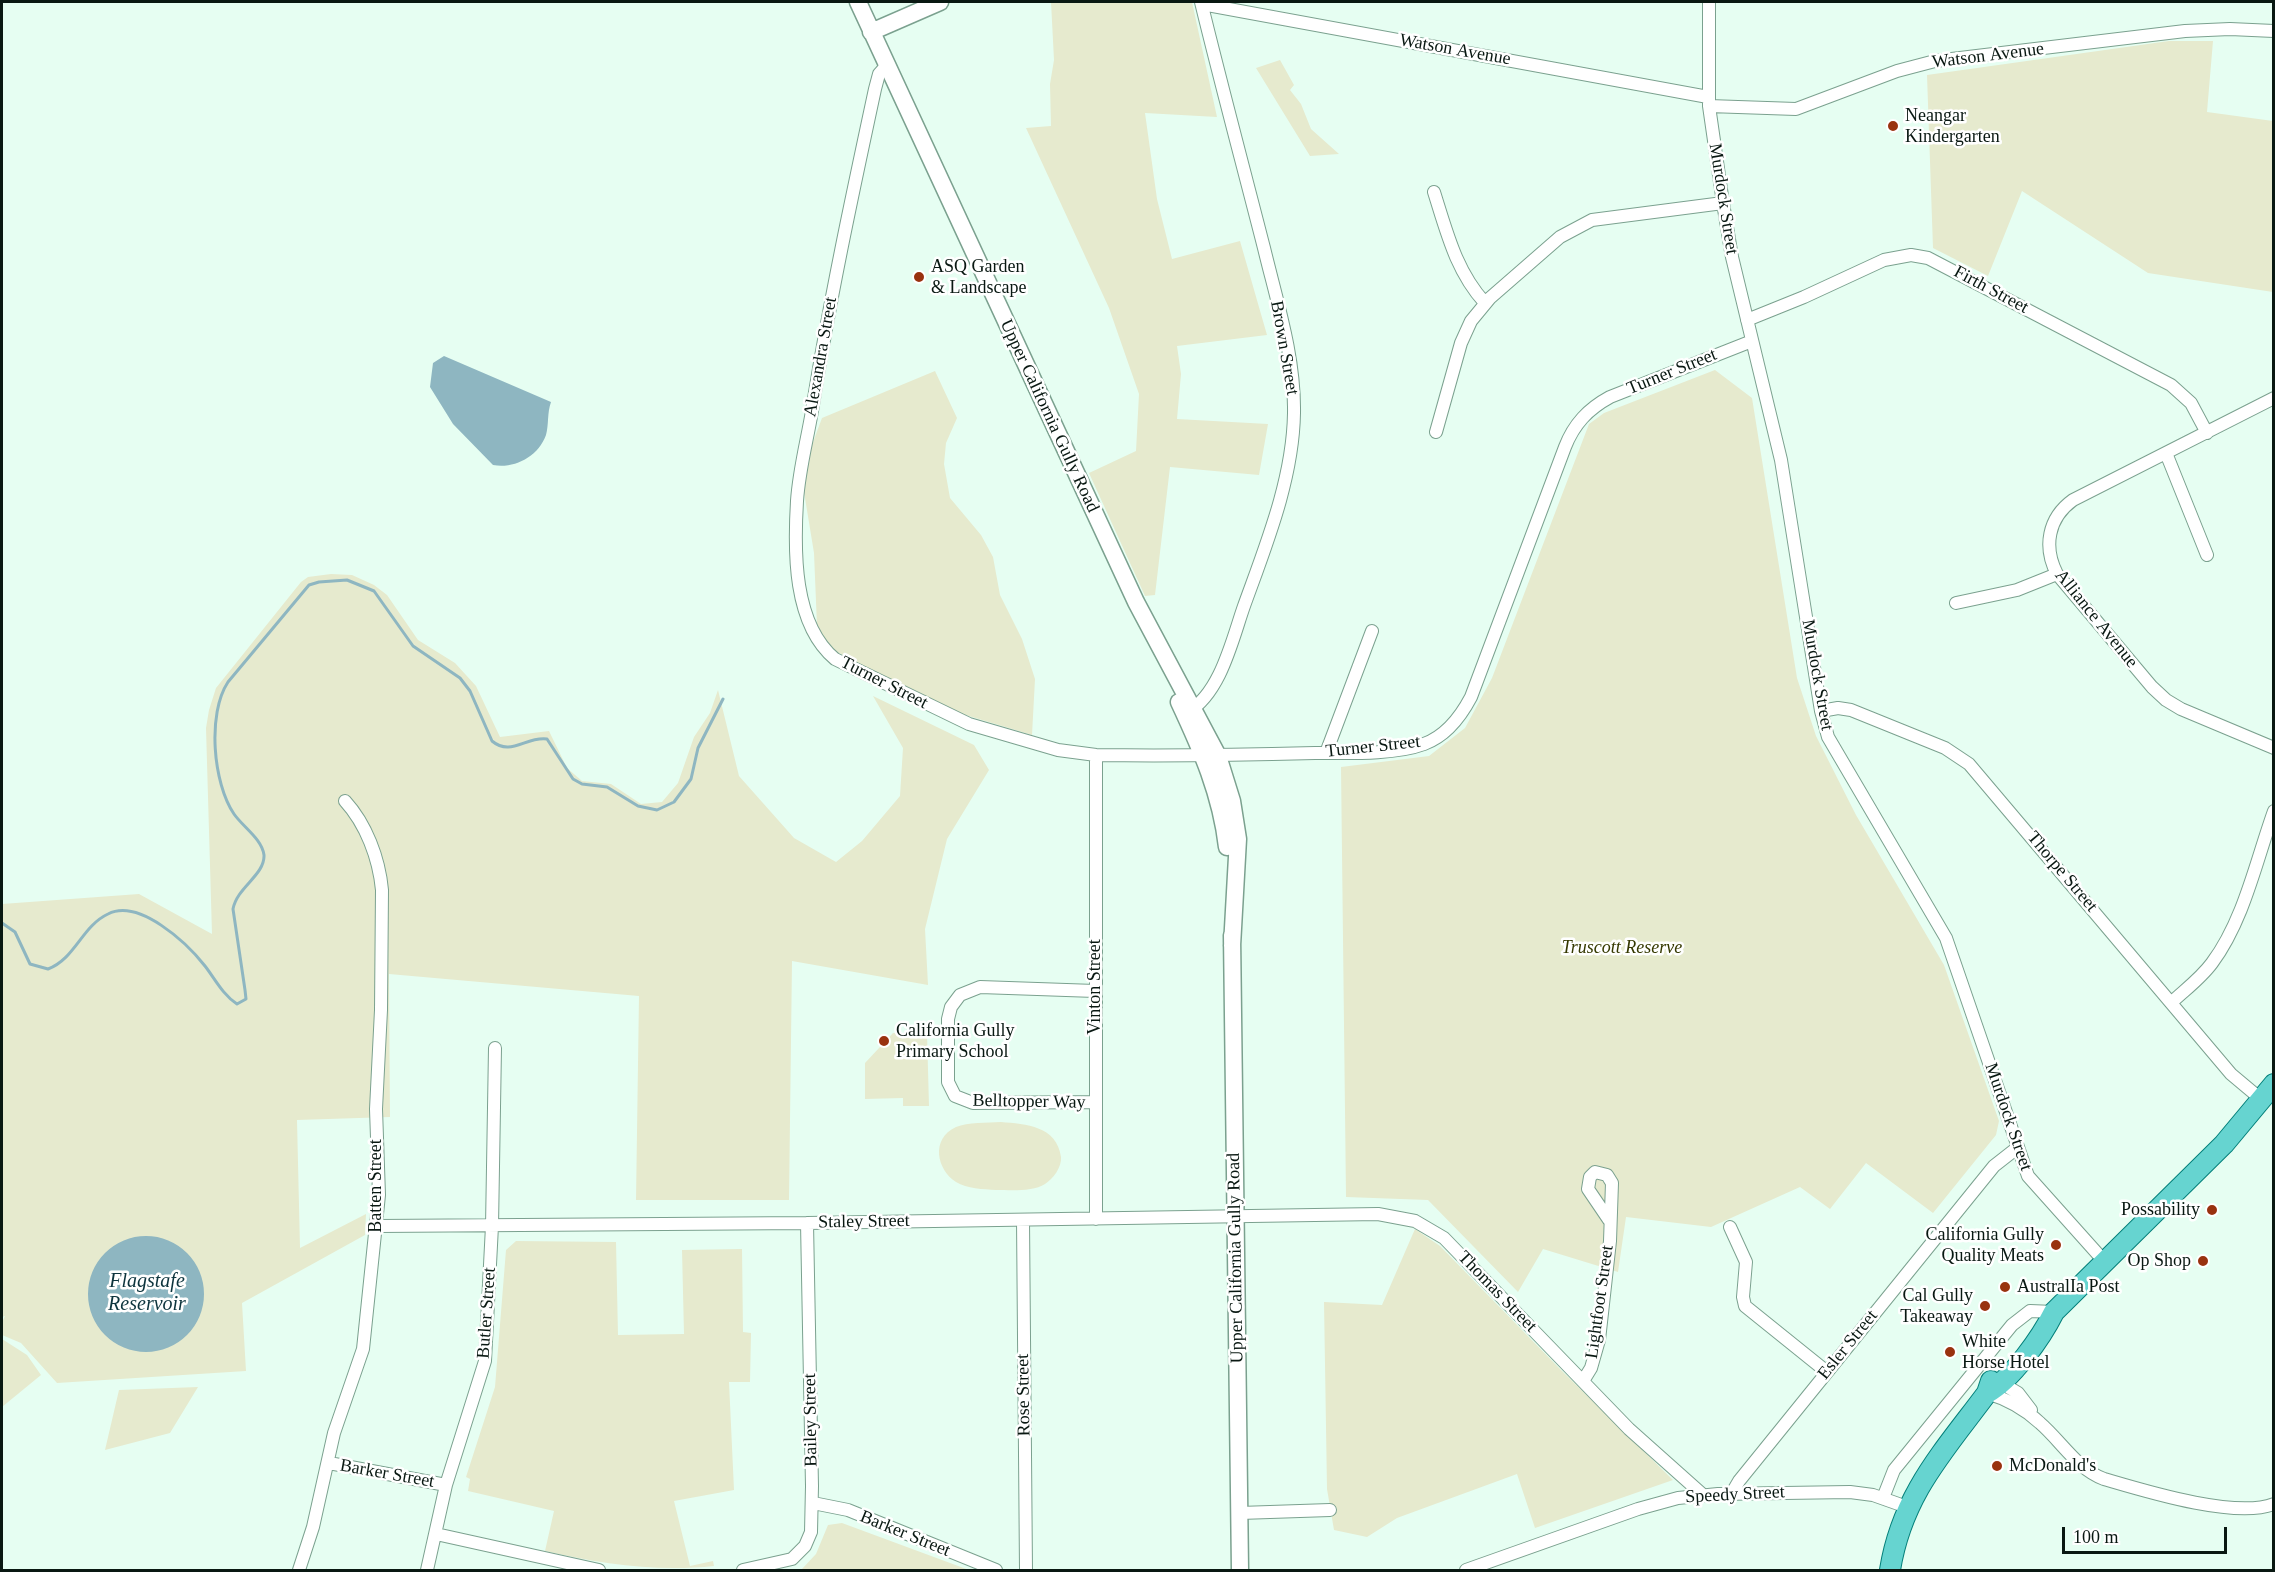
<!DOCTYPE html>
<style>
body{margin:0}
#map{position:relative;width:2275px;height:1572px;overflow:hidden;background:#e6fef2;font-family:Georgia,serif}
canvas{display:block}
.frame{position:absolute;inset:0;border:3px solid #091812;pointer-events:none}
.scale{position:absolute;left:2062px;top:1527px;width:165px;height:27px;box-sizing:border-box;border:3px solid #091812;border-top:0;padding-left:8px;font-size:18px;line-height:21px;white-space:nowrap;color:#091812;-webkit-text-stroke:4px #fff;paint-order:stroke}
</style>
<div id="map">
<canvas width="2275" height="1572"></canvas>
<div class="frame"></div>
<div class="scale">100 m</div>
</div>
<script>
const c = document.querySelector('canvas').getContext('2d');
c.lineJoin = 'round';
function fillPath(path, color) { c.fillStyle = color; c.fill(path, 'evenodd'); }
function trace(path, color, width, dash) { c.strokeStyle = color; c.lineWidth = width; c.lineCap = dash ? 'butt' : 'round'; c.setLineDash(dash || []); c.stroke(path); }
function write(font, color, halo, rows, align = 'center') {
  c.font = font + ' Georgia,serif'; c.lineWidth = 5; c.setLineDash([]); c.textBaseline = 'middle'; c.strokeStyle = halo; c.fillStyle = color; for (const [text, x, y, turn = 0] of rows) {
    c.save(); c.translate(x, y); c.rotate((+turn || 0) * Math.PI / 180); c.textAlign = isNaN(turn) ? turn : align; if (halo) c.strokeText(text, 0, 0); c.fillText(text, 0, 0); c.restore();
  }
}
fillPath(new Path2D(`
 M1051,2H1192L1217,117L1145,113L1157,199L1172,259L1240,241L1267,335L1177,346L1181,374L1177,419L1268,424L1259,475L1170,467L1155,595L1145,596L1089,473L1136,451L1139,394L1109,308L1026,128L1051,126L1050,84L1054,60Z
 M2169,41H2213L2207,112L2273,121V292L2148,273L2022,191L1988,276L1933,248L1927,75Z
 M1280,60L1294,85L1290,90L1301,104L1311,129L1339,154L1310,156L1256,68Z
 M1715,370L1752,398L1797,678L1816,736L1856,815L1944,965L1999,1121L1996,1135L1933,1213L1866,1163L1830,1209L1800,1187L1711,1227L1626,1217L1618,1272L1543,1249L1518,1292L1428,1200L1346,1197L1341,767L1429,756L1465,728L1492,678L1589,424L1604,413Z
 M935,371L957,418L946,443L944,464L950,498L981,535L993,557L1000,595L1022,639L1035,679L1032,735L952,711L831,649L817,626L814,553L804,492L809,453L822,418Z
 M331,574L352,575L374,585L387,595L418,640L455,663L476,686L500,737L549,731L567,768L582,781L611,784L641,804L662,802L678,783L694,737L710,713L718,690L739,776L794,838L836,862L862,841L900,796L903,748L873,696L974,745L989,770L947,839L925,929L928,985L792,961L789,1200H636L639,996L389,974L390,1117L297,1120L300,1248L366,1214L365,1235L242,1303L246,1371L57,1383L21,1343L2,1335V1322L5,1316L2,1317V904L139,894L212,934L206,728L209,710L216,688L301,582L308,577Z
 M893,1033H927L929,1106H903V1098L865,1099V1063Z
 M1001,1122C1026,1124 1057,1126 1061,1157C1062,1167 1053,1179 1045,1184C1033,1192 1011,1190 996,1190C983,1189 967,1189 956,1182C937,1170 930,1139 956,1127C968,1122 987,1123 1001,1122Z
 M1415,1229L1440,1246L1561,1370L1673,1480L1535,1528L1517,1474L1397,1518L1367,1537L1334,1530L1327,1489L1324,1302L1382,1305Z
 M516,1241L616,1242L618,1335L684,1334L682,1250L742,1249L743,1332L751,1333L750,1382H729L734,1490L674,1501L690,1566L713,1561L714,1566C657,1572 600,1564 545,1551L554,1511L468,1491L470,1479L466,1477L495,1387L506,1250Z
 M2,1339L27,1355L41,1375L2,1407Z
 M198,1387L170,1433L105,1450L119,1390Z
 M842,1523L969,1570H801L816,1554L828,1525Z`), '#e6eace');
fillPath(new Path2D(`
 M444,356L551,402C547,413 549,424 546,435C538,457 514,469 493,465L453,424L430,387L433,363Z
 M88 1294a58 58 0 1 1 116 0a58 58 0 1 1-116 0Z`), '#8eb6c1');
trace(new Path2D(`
 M2,923L15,932L30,964L48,969C75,959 82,926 108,914C139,898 187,943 205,966C215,979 223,995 237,1004L246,999L245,990L233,909C237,887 265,875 264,855C262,839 243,827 234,814C213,783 207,714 228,682L309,585L319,582L347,580L374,591L413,646L460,678L470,691L492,741C511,757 526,736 547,739L573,779L582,784L607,787L638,806L657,810L674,802L691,779L698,748L723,699`), '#8eb6c1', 3);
const minor = new Path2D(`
 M1709,2V106L1723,203L1732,257L1781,460L1821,711L1828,737L1946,938L2028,1176L2104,1261
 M1202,4L1708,97
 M887,65L879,74L875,89C852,196 829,303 812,411C807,441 799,470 797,501C794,551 793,624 835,659L969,724L1058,750L1096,755C1169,756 1242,755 1315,753C1347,753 1394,755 1424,744C1446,736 1461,716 1471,697L1565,447C1574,424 1588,409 1610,397L1752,341
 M1709,106L1796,109L1897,71L1935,61L2185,31L2230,29L2274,31
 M1434,192C1447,233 1456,271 1485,303
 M1747,320L1804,297L1884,260L1911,255L1928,258L2171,385L2191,403L2207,433
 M2274,398L2073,500C2048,518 2043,547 2057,574L2152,687L2166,700L2181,709L2274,748
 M1436,432L1461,343L1471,321L1490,298L1560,237L1592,220L1723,203
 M2166,453L2207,555
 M1956,603L2017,590L2057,574
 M1821,711L1838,708L1851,710L1945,748L1969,764L2231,1074L2262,1100
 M1188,712C1221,692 1232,640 1244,606C1266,545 1293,479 1294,413C1295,357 1277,302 1264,248C1243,166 1221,84 1201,2
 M1326,753L1372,631
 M1096,755V1219
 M1095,991L980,987L960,995L951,1007L948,1019V1082L955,1096L973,1103L1096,1102
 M2172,1002C2186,989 2201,978 2212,963C2244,920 2256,861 2274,811
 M1023,1220L1026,1570
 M378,1226L807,1223L1378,1214L1415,1221L1444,1238L1629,1429L1703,1495
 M1730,1227L1746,1262L1743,1297L1745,1306L1827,1372
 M1583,1381L1591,1368L1599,1340L1610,1241L1612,1183L1607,1175L1595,1172L1590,1177L1588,1189L1609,1220
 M1998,1381L2018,1393L2031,1410
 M1987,1393C2007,1399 2024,1408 2040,1423C2061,1441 2077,1469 2104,1479C2145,1491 2235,1519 2274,1504
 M329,1463L446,1485
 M1732,1493L1739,1481L1994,1166L2017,1148
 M1883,1498L1894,1470L2012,1325L2030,1311L2054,1312
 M813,1503L848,1510L996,1570
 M1240,1513L1330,1510
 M436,1534L599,1570
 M299,1570L313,1527L334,1433L363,1349L379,1195L376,1109L381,1010L382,890C379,858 366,824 345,801
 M427,1570L446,1485L485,1361L492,1226L495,1048
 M743,1570L792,1559L805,1546L811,1532L812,1486L807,1223
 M1466,1570L1638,1509L1678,1498L1718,1494L1850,1492L1873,1495L1907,1507`);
const tertiary = new Path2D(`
 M858,2L1136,602L1218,756L1232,801L1238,839L1232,946
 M871,32L940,2
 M1179,702C1201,749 1221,794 1227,847
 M1232,935L1240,1570`);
const primary = new Path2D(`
 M1987,1393C2012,1379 2041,1338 2054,1312L2224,1144L2274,1084
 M1890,1570C1902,1495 1943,1452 1987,1393L1991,1381`);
trace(minor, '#7ba18f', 14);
trace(tertiary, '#7ba18f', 19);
trace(primary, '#037f79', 22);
trace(minor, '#fff', 12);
trace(tertiary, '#fff', 16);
trace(primary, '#66d4d0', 20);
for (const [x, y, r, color] of [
 [1893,126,6,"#99320f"],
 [919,277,6,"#99320f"],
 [884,1041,6,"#99320f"],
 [2212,1210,6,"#99320f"],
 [2056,1245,6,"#99320f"],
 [2203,1261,6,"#99320f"],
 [2005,1287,6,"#99320f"],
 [1985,1306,6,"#99320f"],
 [1950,1352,6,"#99320f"],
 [1997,1466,6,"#99320f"]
]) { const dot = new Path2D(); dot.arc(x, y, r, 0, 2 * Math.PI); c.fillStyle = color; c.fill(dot); trace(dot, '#fff', 2); }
write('18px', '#091812', '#fff', [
 ["Watson Avenue",1455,50,10],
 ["Watson Avenue",1988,56,-7],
 ["Murdock Street",1723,199,81],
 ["Firth Street",1991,290,28],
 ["Brown Street",1284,348,80],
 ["Alexandra Street",821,357,-80],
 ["Turner Street",1672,372,-22],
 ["Upper California Gully Road",1049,416,65],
 ["Alliance Avenue",2096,619,51],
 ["Murdock Street",1817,675,80],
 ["Turner Street",884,683,27],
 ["Turner Street",1373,747,-6],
 ["Thorpe Street",2062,872,50],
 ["Vinton Street",1095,987,-90],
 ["Belltopper Way",1029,1102,1],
 ["Murdock Street",2008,1117,71],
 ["Batten Street",376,1186,-90],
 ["Staley Street",864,1222,-1],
 ["Upper California Gully Road",1236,1258,-91],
 ["Thomas Street",1497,1292,46],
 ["Lightfoot Street",1600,1302,-82],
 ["Butler Street",487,1313,-86],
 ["Esler Street",1848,1345,-51],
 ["Rose Street",1024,1395,-91],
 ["Bailey Street",811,1420,-91],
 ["Barker Street",387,1474,10],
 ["Speedy Street",1735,1495,-3],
 ["Barker Street",905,1534,22]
]);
write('18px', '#091812', '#fff', [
 ["Neangar",1905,116],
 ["Kindergarten",1905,137],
 ["ASQ Garden",931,267],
 ["& Landscape",931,288],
 ["California Gully",896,1031],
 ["Primary School",896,1052],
 ["Possability",2200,1210,"right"],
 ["California Gully",2044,1235,"right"],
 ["Quality Meats",2044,1256,"right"],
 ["Op Shop",2191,1261,"right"],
 ["AustralIa Post",2017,1287],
 ["Cal Gully",1973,1296,"right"],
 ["Takeaway",1973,1317,"right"],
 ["White",1962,1342],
 ["Horse Hotel",1962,1363],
 ["McDonald's",2009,1466]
], 'left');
write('italic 18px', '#353900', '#fff', [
 ["Truscott Reserve",1622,948]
]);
write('italic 20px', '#0d343d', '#fff', [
 ["Flagstafe",147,1282],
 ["Reservoir",147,1305]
]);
</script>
